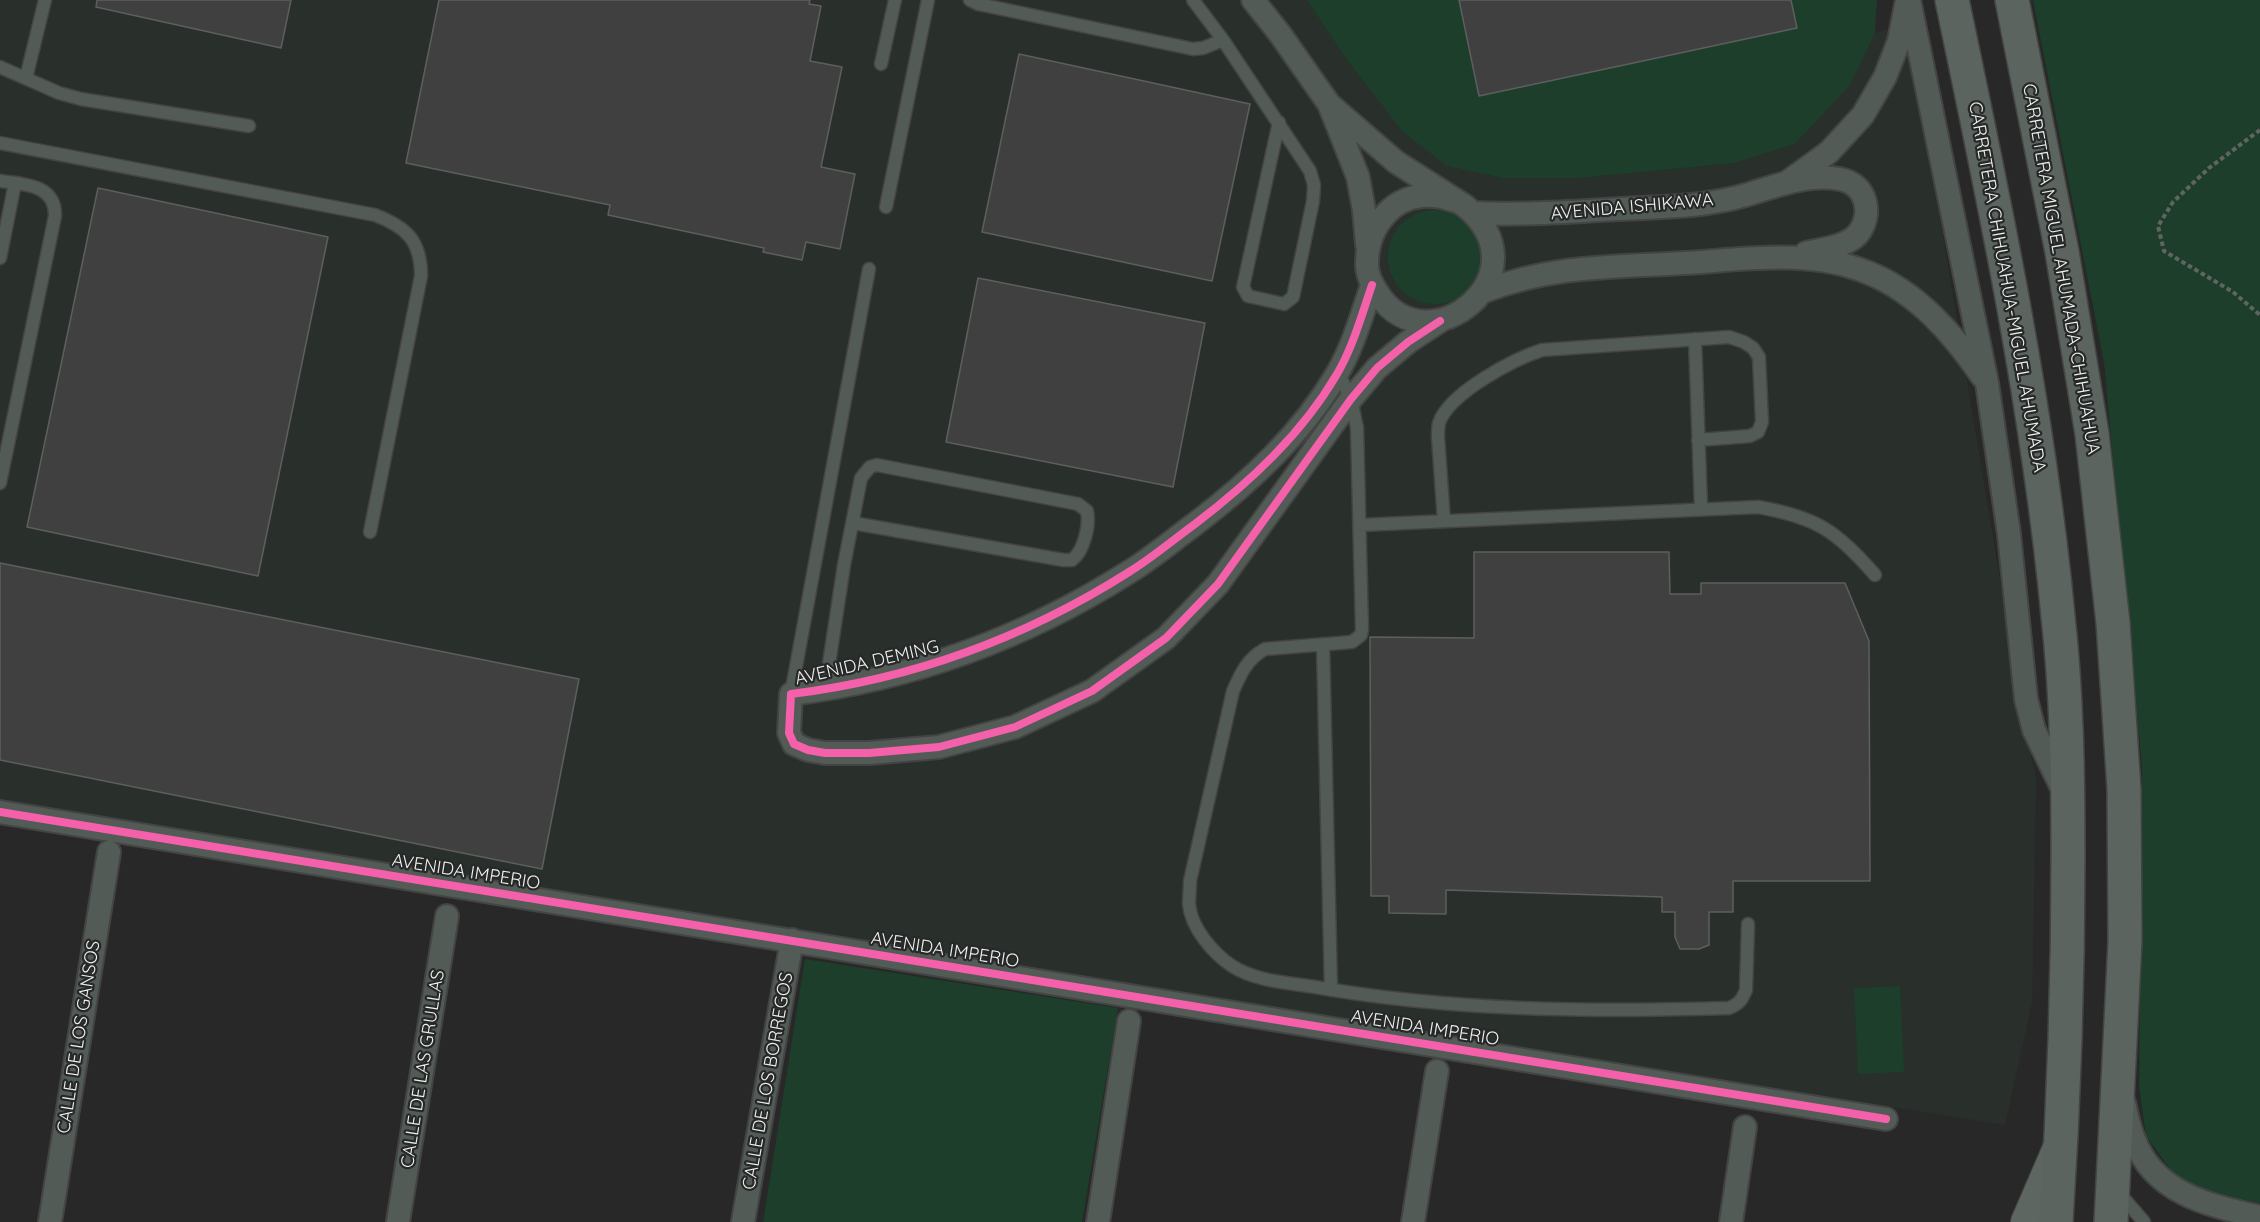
<!DOCTYPE html>
<style>
body{margin:0}
canvas{display:block;background:#272827}
</style>
<canvas width="2260" height="1222"></canvas>
<script>
const c = document.querySelector('canvas').getContext('2d');
c.lineJoin = 'round';
function fillPath(path, color) { c.fillStyle = color; c.fill(path, 'evenodd'); }
function trace(path, color, width, dash) { c.strokeStyle = color; c.lineWidth = width; c.lineCap = dash ? 'butt' : 'round'; c.setLineDash(dash || []); c.stroke(path); }
function write(font, color, halo, rows, align = 'center') {
  c.font = font + ' Quicksand,sans-serif'; c.lineWidth = 4.5; c.setLineDash([]); c.textBaseline = 'middle'; c.strokeStyle = halo; c.fillStyle = color; for (const [text, x, y, turn = 0] of rows) {
    c.save(); c.translate(x, y); c.rotate((+turn || 0) * Math.PI / 180); c.textAlign = isNaN(turn) ? turn : align; if (halo) c.strokeText(text, 0, 0); c.fillText(text, 0, 0); c.restore();
  }
}
fillPath(new Path2D(`
 M0,0H1307L1345,57L1447,166L1503,178H1579L1734,163L1795,144L1849,85L1875,33L1908,24L2019,696L2036,779L2032,1002L2005,1125L0,802Z`), '#29302b');
fillPath(new Path2D(`
 M1307,0H1877L1875,33L1850,85L1795,144L1734,163L1579,178H1503L1447,166L1403,132L1345,57Z
 M2033,0H2260V1203L2212,1193L2176,1177L2146,1136L2139,1086L2142,766L2104,362Z
 M1388 257a47 47 0 1 1 94 0a47 47 0 1 1-94 0Z
 M805,959L1118,1008L1082,1222H763Z
 M1900,986L1904,1072L1858,1074L1854,988Z`), '#1c3e2b');
const building = new Path2D(`
 M97,0H291L281,48L96,7Z
 M439,0H810L809,4L821,6L810,61L842,67L821,167L855,174L840,249L806,242L802,260L763,252L764,248L608,215L610,205L406,163Z
 M1459,0H1791L1797,28L1479,96Z
 M1019,54L1250,104L1212,281L982,232Z
 M98,188L328,237L258,576L27,527Z
 M978,278L1205,323L1173,487L946,442Z
 M1474,552H1669L1670,594H1701V583H1845L1869,641L1870,881H1733V912H1709V945L1699,949H1680L1675,937V912H1662V897L1446,890V914L1389,913V896H1371L1370,637L1474,638Z
 M0,563L579,679L542,869L0,760Z`);
fillPath(building, '#3f403f');
trace(building, '#5d5e5d', 1.5);
const lane = new Path2D(`
 M970,0L978,4L1193,49L1203,48L1223,40
 M1193,0L1223,40L1310,171L1314,185L1313,201L1293,297L1284,304L1248,296L1243,287L1279,122
 M881,64L895,0
 M0,67L59,93L81,99L249,126
 M26,78L45,0
 M0,143L375,215C406,227 421,240 421,276L370,532
 M0,181C25,184 56,185 55,216L0,483
 M886,207L928,0
 M0,258L15,183
 M1695,339L1701,508
 M1338,372L1351,399L1357,428L1362,629L1361,635L1352,642L1265,649C1247,659 1241,673 1233,691L1190,881C1190,889 1189,896 1189,904C1191,928 1213,953 1232,966C1255,981 1289,983 1315,987C1452,1011 1591,1012 1729,1008C1739,1004 1742,1000 1746,990L1748,924
 M1444,521L1438,437C1438,433 1438,428 1439,423C1449,393 1514,359 1542,350L1729,337L1744,342L1753,348L1759,357L1762,422L1758,432L1750,436L1698,440
 M1361,525L1758,507C1816,517 1837,531 1875,575
 M1323,644L1331,990
 M825,690L844,565L861,478L870,467L877,465L1078,504L1087,511C1090,525 1084,551 1072,560H1063L853,523
 M791,694L869,269
 M2119,1193L2144,1222`);
const street = new Path2D(`
 M1253,0L1280,34L1329,104L1358,177L1364,210L1367,244
 M1909,0L1987,383L2009,534L2026,699L2034,730L2063,790
 M1329,104L1396,162L1465,206C1547,274 1428,368 1379,295C1372,285 1366,274 1367,262C1368,225 1394,193 1433,196C1440,196 1448,199 1455,201
 M1789,181L1829,152L1863,115L1885,77L1899,41L1906,5
 M1473,213C1522,215 1570,212 1619,209C1643,208 1668,207 1692,205C1710,203 1729,200 1746,195C1776,186 1808,173 1840,179C1867,184 1874,215 1857,235C1845,247 1822,249 1806,253
 M1372,285C1362,314 1353,347 1337,374C1302,434 1250,482 1195,524C1173,540 1152,558 1129,572C1025,638 913,679 791,694L789,733L794,744L808,750L825,753H869L939,747L1015,727L1092,691L1166,638L1218,584L1351,399L1377,368L1408,342L1440,321
 M1485,291C1552,265 1615,267 1686,263C1748,259 1811,249 1869,273C1918,293 1953,334 1982,376
 M0,812L1886,1119
 M2124,1103C2127,1115 2129,1128 2134,1139C2154,1194 2209,1205 2260,1217
 M50,1222L109,852
 M398,1222L447,916
 M743,1222L792,940
 M1098,1222L1129,1021
 M1413,1222L1437,1071
 M1731,1222L1745,1127`);
const secondary = new Path2D(`
 M2027,1222L2059,1148`);
const primary = new Path2D(`
 M1952,0C1995,204 2038,408 2058,616C2067,696 2068,777 2068,857C2068,979 2064,1100 2056,1222
 M2012,0L2062,252L2092,434L2113,623L2124,789L2125,941L2111,1222`);
trace(lane, '#434443', 15);
trace(street, '#434443', 26);
trace(secondary, '#434443', 34);
trace(primary, '#434443', 36);
trace(new Path2D(`
 M2260,130L2209,168L2173,202L2158,226L2164,251L2233,292L2260,315`), '#616562', 4, [4.5, 3]);
trace(lane, '#535b57', 12);
trace(street, '#535b57', 22);
trace(secondary, '#5d6661', 32);
trace(primary, '#5b645e', 33);
trace(new Path2D(`
 M1372,285C1362,314 1353,347 1337,374C1302,434 1250,482 1195,524C1173,540 1152,558 1129,572C1025,638 913,679 791,694L789,733L794,744L808,750L825,753H869L939,747L1015,727L1092,691L1166,638L1218,584L1351,399L1377,368L1408,342L1440,321
 M0,812L1886,1119`), '#f560ab', 8);
write('18px', '#eff1f0', '#262927', [
 ["AVENIDA ISHIKAWA",1632,207,-5],
 ["CARRETERA MIGUEL AHUMADA-CHIHUAHUA",2061,269,80],
 ["CARRETERA CHIHUAHUA-MIGUEL AHUMADA",2007,287,80],
 ["AVENIDA DEMING",867,663,-13],
 ["AVENIDA IMPERIO",466,872,9],
 ["AVENIDA IMPERIO",945,950,9],
 ["AVENIDA IMPERIO",1425,1028,9],
 ["CALLE DE LOS GANSOS",79,1037,-81],
 ["CALLE DE LAS GRULLAS",423,1069,-81],
 ["CALLE DE LOS BORREGOS",768,1081,-80]
]);
</script>
